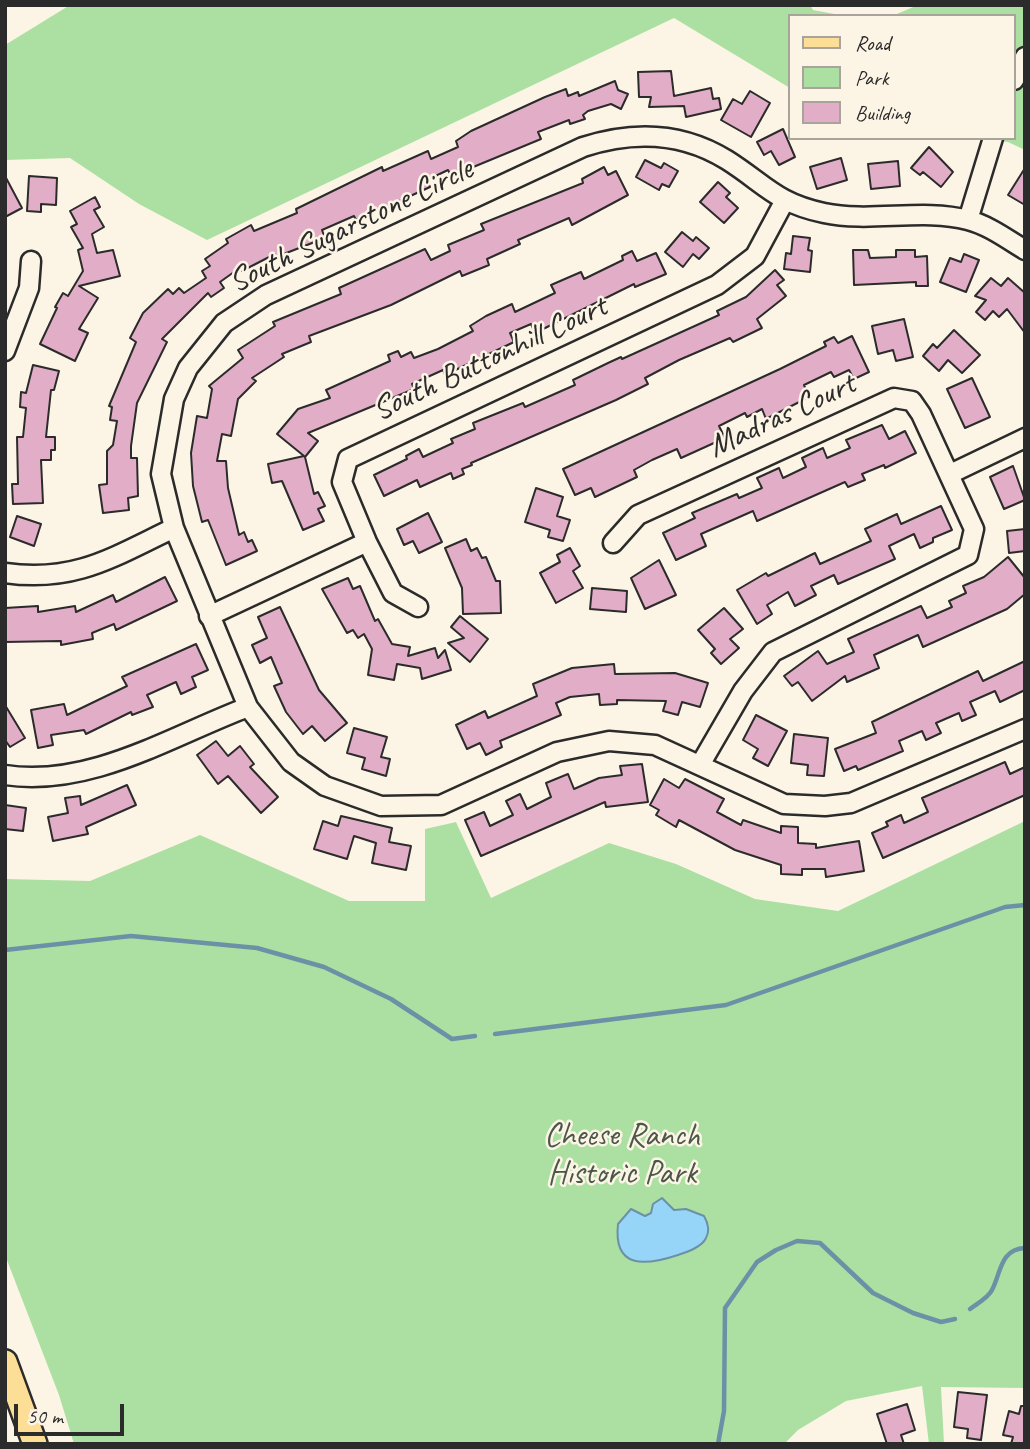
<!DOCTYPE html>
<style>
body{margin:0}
#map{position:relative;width:1030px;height:1449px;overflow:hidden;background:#fcf5e5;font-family:Caveat,sans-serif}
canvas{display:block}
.frame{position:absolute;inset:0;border:7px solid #2b2b2b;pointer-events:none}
.legend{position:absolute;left:788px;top:14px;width:228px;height:126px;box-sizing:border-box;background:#fcf5e5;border:2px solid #a8a49b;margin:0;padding:9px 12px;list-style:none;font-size:21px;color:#2b2b2b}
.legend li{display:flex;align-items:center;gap:14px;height:35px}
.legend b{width:35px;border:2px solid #a8a49b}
.scale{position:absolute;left:14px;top:1404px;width:110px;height:32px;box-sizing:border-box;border:4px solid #2b2b2b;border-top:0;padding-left:9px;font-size:21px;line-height:24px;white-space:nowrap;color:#2b2b2b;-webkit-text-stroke:5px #fcf5e5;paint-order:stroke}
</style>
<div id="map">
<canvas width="1030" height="1449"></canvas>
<div class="frame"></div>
<ul class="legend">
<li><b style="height:9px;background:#fdde96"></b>Road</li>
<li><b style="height:19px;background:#ace0a2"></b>Park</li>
<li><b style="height:19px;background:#e2adc6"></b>Building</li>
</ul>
<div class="scale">50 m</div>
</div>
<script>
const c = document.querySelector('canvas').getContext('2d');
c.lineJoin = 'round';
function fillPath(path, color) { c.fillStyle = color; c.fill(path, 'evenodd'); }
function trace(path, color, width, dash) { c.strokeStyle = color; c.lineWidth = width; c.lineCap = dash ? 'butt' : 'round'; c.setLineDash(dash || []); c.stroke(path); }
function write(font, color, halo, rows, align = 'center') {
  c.font = font + ' Caveat,sans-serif'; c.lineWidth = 5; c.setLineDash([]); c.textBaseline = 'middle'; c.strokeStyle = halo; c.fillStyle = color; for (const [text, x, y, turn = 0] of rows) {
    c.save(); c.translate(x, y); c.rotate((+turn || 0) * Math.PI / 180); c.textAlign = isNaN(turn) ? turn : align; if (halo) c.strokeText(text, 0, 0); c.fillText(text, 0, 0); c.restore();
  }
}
fillPath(new Path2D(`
 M70,5H810L813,10L845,16H790V88L674,18L207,240L139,204L70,158L5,160V45Z
 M918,5H1025V150L1008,142L972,138H1014V16H892Z
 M1025,821V1388L941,1387L944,1444H929L922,1386L846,1401L798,1430L784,1444H74L59,1395L5,1255V879L90,881L200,835L349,901H425V829L456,822L491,898L609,843L676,864L755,899L838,911Z`), '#ace0a2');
const water = new Path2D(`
 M662,1198L674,1210L686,1209L704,1216C708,1223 710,1231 706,1238C702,1247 687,1252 678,1255C645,1266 613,1269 618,1224L631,1209L645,1216L651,1213L653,1204Z`);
fillPath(water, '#97d5f8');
trace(water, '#6c91a6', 2);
trace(new Path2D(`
 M5,950L131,936L257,948L324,967L391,999L452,1039L475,1036
 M495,1034L726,1005L1005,907L1025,905
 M970,1309C978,1303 988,1298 992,1290C1001,1273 1000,1249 1025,1248
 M718,1444L724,1411L725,1308L757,1262L776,1250L797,1241L820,1243L873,1293L913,1313L941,1322L955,1319`), '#6c91a6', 4.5);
const building = new Path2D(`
 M671,71L674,96L711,88L713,99L719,98L721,109L686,117L684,106L649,107L651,97H639L638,72Z
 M615,81L618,90L628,94L621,109L611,104L588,111L583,115L585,119L570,124L569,120L538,132L541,139L466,170L468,172L453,179L448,170L427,180L430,187L395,203L396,205L382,212L380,208L356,220L354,216L322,230L325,238L276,257L275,254L242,271L241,267L220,282L224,288L211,297L208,293L162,339L167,342L137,403L131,446V458H137L138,496L128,498L129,510L103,513L99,485L107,484V451L113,445L117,421L110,420L112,407L109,406L136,342L130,338L143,313L168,289L173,294L179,288L184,293L206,278L202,271L210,266L205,259L228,243L226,239L251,225L254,231L297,213L296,209L382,167L383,171L428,151L431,159L458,147L456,141L471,131L545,97L566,89L568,96L578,92L579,96Z
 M750,91L770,103L751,137L721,120L733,99L742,104Z
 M783,129L795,157L779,165L771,151L764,155L757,142Z
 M929,147L953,172L941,187L923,172L920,175L911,168Z
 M841,158L847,180L817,189L810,167Z
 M645,160L661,168L664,163L678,171L669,187L662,184L659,190L636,177Z
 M898,161L900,186L871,189L868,164Z
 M604,167L608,175L616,171L628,195L572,225L569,218L518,240L520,244L487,259L489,265L462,276L460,271L391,305L309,336L311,342L282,354L284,357L252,378L256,381L238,399L231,436L222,434L217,461H226L228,488L239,535L244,532L248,542L252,540L257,551L226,565L208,520L202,522L193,486L191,453L197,416L207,418L212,389L209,386L243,358L238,350L275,326L273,322L341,294L339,288L425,249L431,260L450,251L448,245L484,230L481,224L583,183L582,179Z
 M1025,168V205L1008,195Z
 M5,176L22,208L5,217Z
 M29,176L57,178L56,205L41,204V212L27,211Z
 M718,182L730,193L726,197L738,208L724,223L700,202Z
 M95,197L100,207L94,210L104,227L92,234L97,253L113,250L120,276L79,286L98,298L79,329L88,333L75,361L40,344L57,308L55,307L63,293L68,296L83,271L78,250L83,248L71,227L77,224L70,211Z
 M682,232L693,241L696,237L709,248L699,259L693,254L683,267L665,252Z
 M793,236L810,238L808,250L812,251L810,272L784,269L786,253L791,254Z
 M853,250H868L870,258L896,257V250H915V257L927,256L928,286H916V282L854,285Z
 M632,251L637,261L656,253L666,274L635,287L634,284L535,333L531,324L510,333L514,342L445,375L443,370L412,384L414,389L308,433L318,441L305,457L314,494L318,492L325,506L318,509L324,521L303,530L282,481L272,483L268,464L304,456L277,434L298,409L330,398L326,390L390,361L388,355L398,351L401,357L411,352L414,358L438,349L473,331L470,326L486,316L512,304L515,312L555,293L551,285L581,272L584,279L623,260L622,256Z
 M964,254L979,260L966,292L940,282L950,258L961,262Z
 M775,270L784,280L777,285L786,296L757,319L762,328L733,342L730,338L679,360L645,378L648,384L616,400L471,463L472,465L462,469L464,474L453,479L451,473L420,487L417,480L384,496L374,475L407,459L406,456L419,449L423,457L453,443L451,439L475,429L473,423L523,403L525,407L575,385L573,380L608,363L621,357L622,359L719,315L717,311L746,297Z
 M991,278L1001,286L1008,278L1025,293V333L1007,309L999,317L993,311L985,320L976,312L986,300L975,296Z
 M904,319L913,357L896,361L893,350L878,354L872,326Z
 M954,330L980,355L962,373L948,360L939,371L923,356L933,344L937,348Z
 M852,336L869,372L854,379L849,370L834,377L831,372L804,385L809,397L766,419L762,409L747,417L745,413L719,426L725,438L681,458L677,449L652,460L634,470L637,477L595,497L591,488L575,495L563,469L780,369L826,346L824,342L834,337L838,343Z
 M33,365L59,371L54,390H51L46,437H55V450H51V460H41L43,503L13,504L12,484H18L17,437H23L26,408L20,407L21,392L26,393Z
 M972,378L990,417L965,428L947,389Z
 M882,425L889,439L905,431L916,453L885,468L884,465L862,474L865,480L848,487L845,482L757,521L753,511L701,534L706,546L676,560L663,533L695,518L692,513L737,494L739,498L762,488L757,478L779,468L783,478L806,467L802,458L823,448L827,458L850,448L846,440Z
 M1013,466L1025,500L1004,509L990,477Z
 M536,488L563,497L557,516L570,520L563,541L548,537L550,530L525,522Z
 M941,506L952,530L933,538V542L920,548L914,534L889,546L895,559L838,584L834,575L811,586L816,595L795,606L788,592L767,605L772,614L757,624L737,590L766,573L768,576L815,553L820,564L871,541L865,529L897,514L901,524Z
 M428,513L442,542L419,553L413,541L404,545L397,529Z
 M17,516L41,524L34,546L10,537Z
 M1025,529V551L1009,553L1007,531Z
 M466,539L471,551L477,548L482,558L486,557L496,581H500L501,613L463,614L462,588L445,548Z
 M570,548L580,566L573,571L583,588L556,603L540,573L560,562L557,555Z
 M1008,557L1025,578V594L1007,609L923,647L918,635L874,655L879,668L847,682L845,676L812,701L798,682L792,686L784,676L818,651L827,664L854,652L848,639L921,606L927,618L952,607L949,601L966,593L963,586L984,577Z
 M659,560L676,595L645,609L631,578Z
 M165,577L177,601L116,630L114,624L92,633L93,639L61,645V641L5,642V608L38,606V612L75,606L76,612L113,595L116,602Z
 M348,578L353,589L360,586L375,621L378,619L392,644L410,647L408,656L435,648L438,658L445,650L451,670L422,679L420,668L397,664L394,680L368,675L372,649L364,634L358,638L353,630L347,633L322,589Z
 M592,588L627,591L626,612L590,609Z
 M280,607L319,690L347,723L325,741L312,726L303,734L286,712L274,686L282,683L271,657L260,663L252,645L267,638L258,617Z
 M724,608L743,629L730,639L739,648L721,664L711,653L715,649L698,630Z
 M460,616L488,639L470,662L448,643L464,638L451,627Z
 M196,644L208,670L192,677L196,687L181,694L176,682L147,695L153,707L132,715L131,712L86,734L84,730L51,735L53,745L38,748L31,710L64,704L67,715L127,686L122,677Z
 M1025,661V690L1000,702L995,691L970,702L976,715L962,721L959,713L936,723L941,733L926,740L922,731L899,741L903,751L858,770L856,766L844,771L835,749L876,733L872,722L978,671L983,681Z
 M614,664L615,674L675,673L708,683L700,707L682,702L678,715L663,711L666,701L617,700V704L600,705L599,694L570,697L556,703L561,715L500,741L502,747L486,755L480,743L467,749L456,725L485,711L488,718L537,696L533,684L572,668Z
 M5,705L25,738L10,747L5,740Z
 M756,715L787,731L768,766L753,758L758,749L743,740Z
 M354,728L387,737L381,757L390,759L386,776L362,769L365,758L347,753Z
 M794,734L828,738L824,776L807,775L808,765L791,763Z
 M216,741L228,756L240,746L254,764L250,767L278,797L261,813L228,776L218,784L197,755Z
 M1005,762L1010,774L1025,767V795L883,858L872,833L888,826L886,822L901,815L904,823L928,812L922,798Z
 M642,764L648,802L606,807L605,802L481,856L465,820L484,812L490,826L513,815L506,801L520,794L527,809L551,797L546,783L568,774L574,789L599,778L622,775L620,766Z
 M664,779L679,788L685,779L724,799L717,812L741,825L743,820L781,833V826L798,827V843L816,844V848L859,841L864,871L826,877L825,869H802V875L781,874V865L735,850L679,820L676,827L656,815L659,810L650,805Z
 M127,785L136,805L86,827L88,834L53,841L48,817L68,813L65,798L80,796L81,805Z
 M5,805L26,808L23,831L5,829Z
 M341,816L392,828L389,842L411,846L406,870L372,863L376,843L354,836L347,859L314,849L323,821L338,826Z
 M958,1392L987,1395L981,1440L967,1438L968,1429L954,1427Z
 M907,1404L915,1430L901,1435L904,1444H887L877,1414Z
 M1021,1406H1025V1444H1011L1013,1437L1003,1435L1009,1411L1019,1414Z`);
fillPath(building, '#e2adc6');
trace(building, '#2b2b2b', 2);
const minor = new Path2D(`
 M1014,80L1025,57
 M968,220L993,138
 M1025,250C1007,239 988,225 968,220C922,208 871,223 824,213C776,203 765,184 727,160C682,132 632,131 583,147L266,295L224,323L188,368L174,399L161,474L174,528L248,707L291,762L325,786L381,806L441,805L557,752L609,741L655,745L784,804L825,806L851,803L1025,729
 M5,351L29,288L31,261
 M950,474L1025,438
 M613,543L638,515L894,398L912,401L921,414L974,529L968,555L773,652L743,691L700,765
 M5,573C75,583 113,557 174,528
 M418,607L393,593L367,542L342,482L348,459L717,285L755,256L784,202
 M209,616L367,542
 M5,775C90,788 171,736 248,707`);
const major = new Path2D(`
 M5,1362L35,1444`);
trace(minor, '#2b2b2b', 23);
trace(major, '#2b2b2b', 28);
trace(minor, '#fcf5e5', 18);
trace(major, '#fdde96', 23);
write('33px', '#2b2b2b', '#fcf5e5', [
 ["South Sugarstone Circle",351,226,-26],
 ["South Buttonhill Court",490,359,-25],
 ["Madras Court",782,416,-25]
]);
write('33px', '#4b5849', '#fcf5e5', [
 ["Cheese Ranch",622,1136],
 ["Historic Park",622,1174]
]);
</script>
